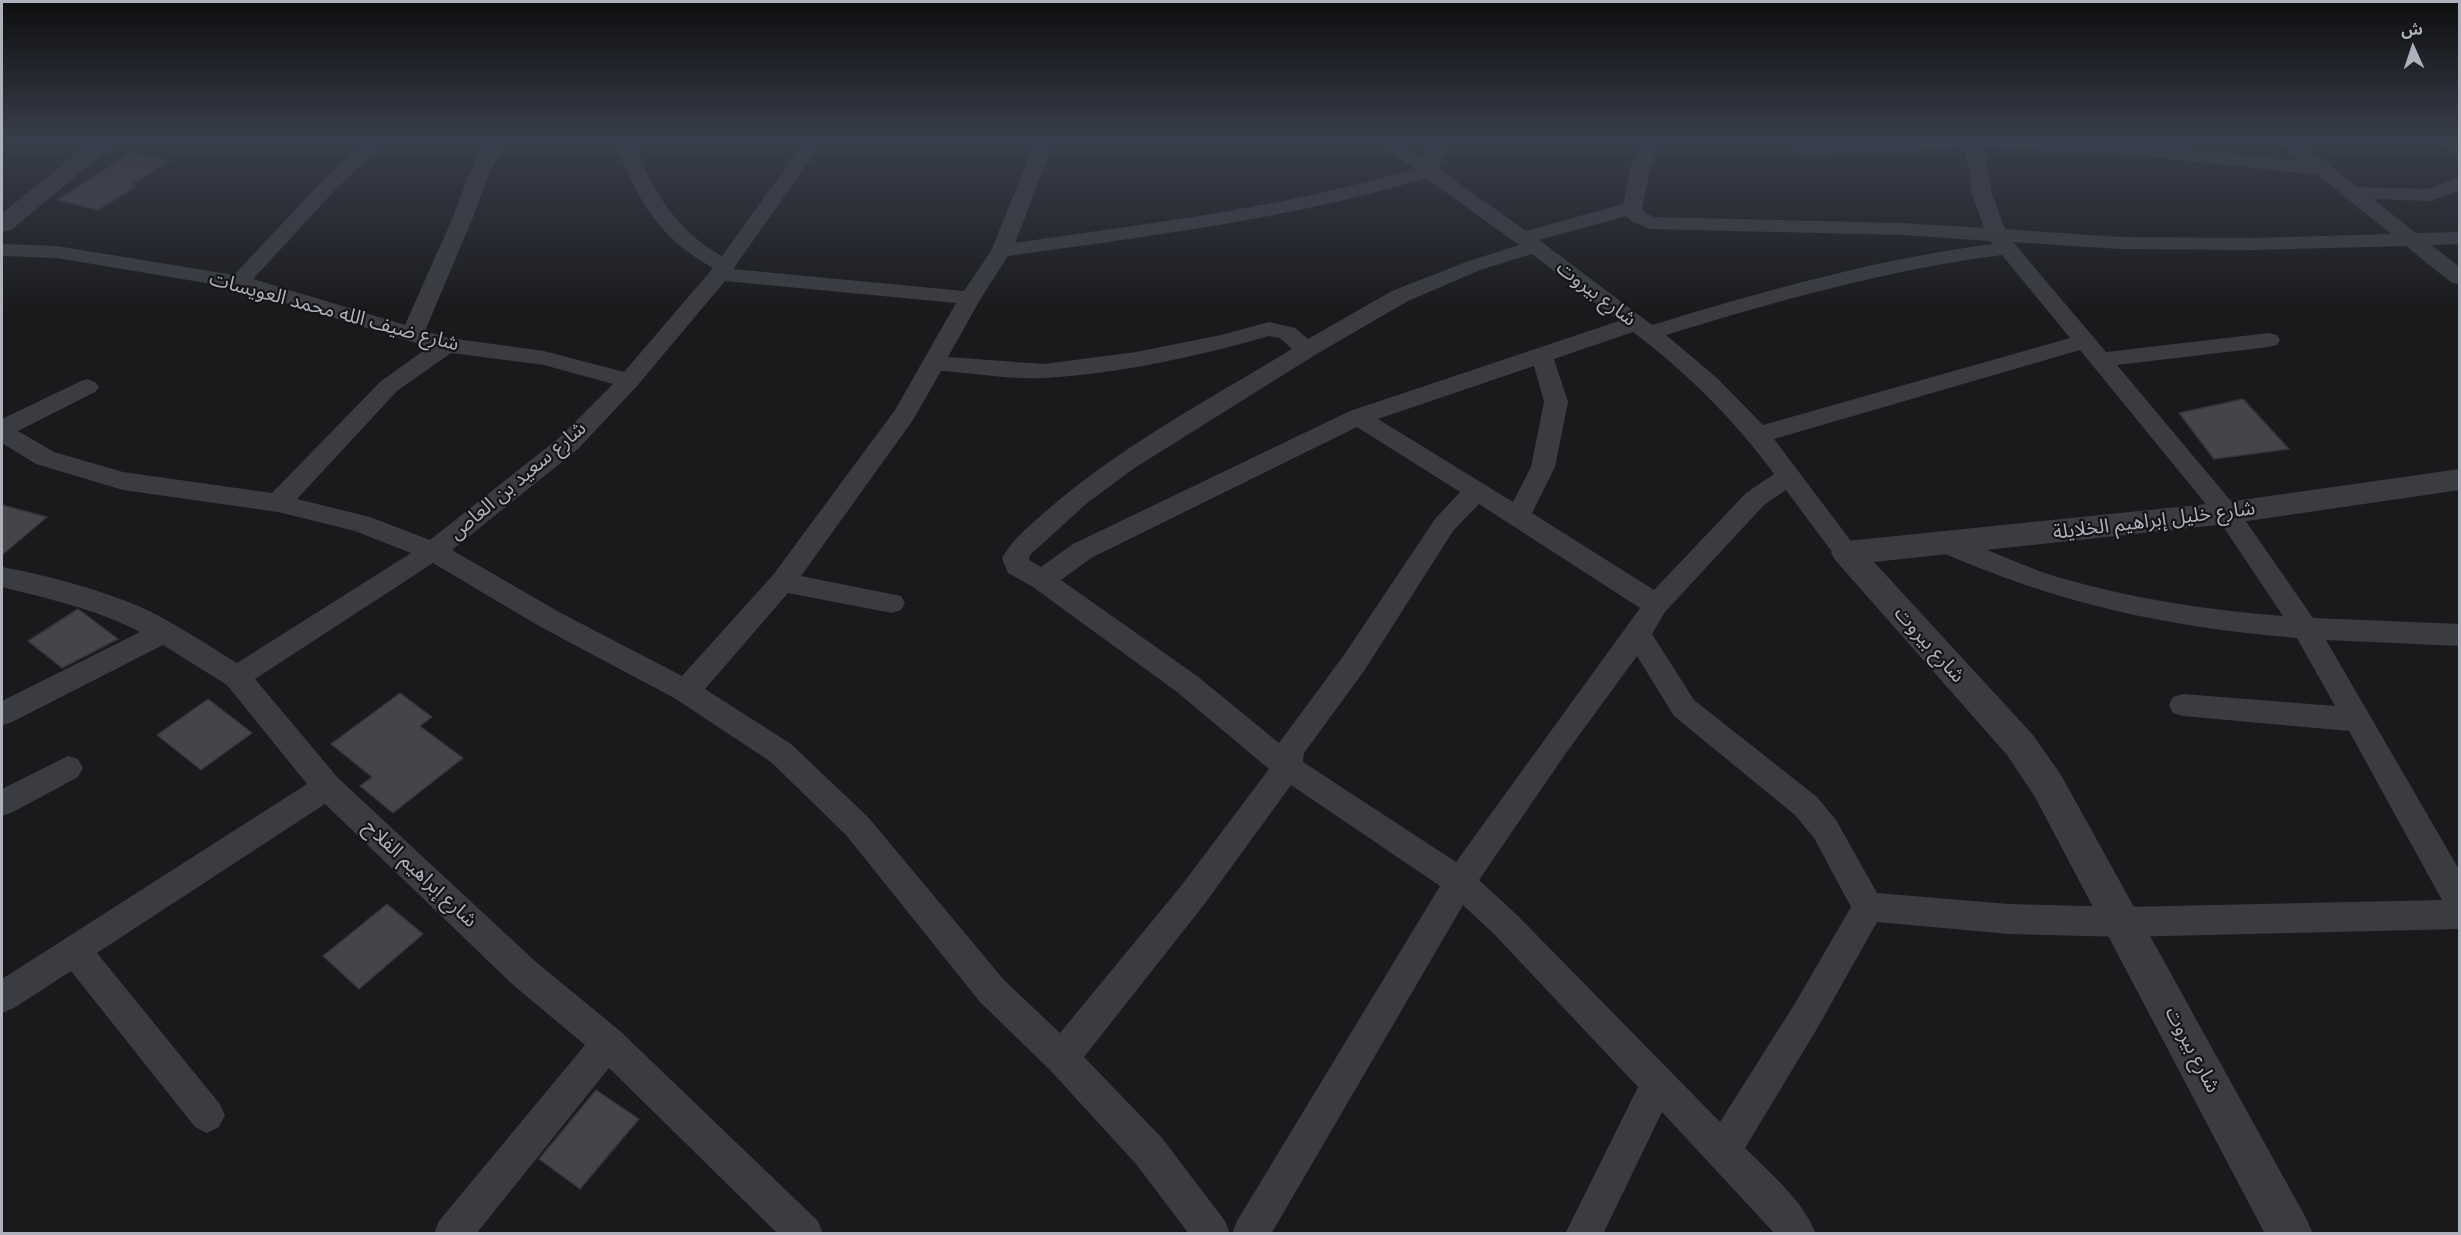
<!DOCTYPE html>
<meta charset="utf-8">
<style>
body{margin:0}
#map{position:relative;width:2461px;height:1235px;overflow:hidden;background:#1a1a1c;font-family:"Fira Sans","Noto Sans Arabic",sans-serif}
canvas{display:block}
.frame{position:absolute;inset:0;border:3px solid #adb1bb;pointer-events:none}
.north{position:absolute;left:2383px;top:18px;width:60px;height:60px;-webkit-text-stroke:4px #151518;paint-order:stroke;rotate:357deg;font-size:16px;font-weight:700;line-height:24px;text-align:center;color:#adb1bb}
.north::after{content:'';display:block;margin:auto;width:21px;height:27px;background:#adb1bb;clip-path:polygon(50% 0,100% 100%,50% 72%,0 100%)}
</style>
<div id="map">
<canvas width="2461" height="1235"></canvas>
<div class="frame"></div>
<div class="north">ش</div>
</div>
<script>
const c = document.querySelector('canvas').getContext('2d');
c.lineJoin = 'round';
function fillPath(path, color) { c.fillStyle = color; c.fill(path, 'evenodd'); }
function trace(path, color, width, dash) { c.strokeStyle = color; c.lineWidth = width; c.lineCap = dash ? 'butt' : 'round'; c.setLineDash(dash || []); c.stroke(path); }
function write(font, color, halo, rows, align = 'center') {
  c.font = font + ' "Fira Sans","Noto Sans Arabic",sans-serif'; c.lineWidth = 4.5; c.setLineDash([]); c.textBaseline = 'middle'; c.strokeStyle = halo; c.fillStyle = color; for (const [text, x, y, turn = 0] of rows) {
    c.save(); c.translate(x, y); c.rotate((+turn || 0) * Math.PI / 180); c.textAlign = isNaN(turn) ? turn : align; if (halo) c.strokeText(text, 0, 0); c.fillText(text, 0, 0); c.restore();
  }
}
const building = new Path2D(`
 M132,152L169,161L130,185L136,186L98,210L58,200Z
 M2243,399L2289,449L2214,459L2179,413Z
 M2,505L47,517L2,555Z
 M78,609L118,639L62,668L28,641Z
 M400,693L432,717L420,726L463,758L393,813L360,786L372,777L331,744Z
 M208,699L252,733L201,770L157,735Z
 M387,904L423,934L359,989L323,956Z
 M596,1090L639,1119L580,1189L539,1159Z`);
fillPath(building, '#454549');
trace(building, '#353438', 1.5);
fillPath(new Path2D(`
 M364,142H384L337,188L253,279L405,325L453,217L468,176L486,142H505L488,176L473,217L425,331L449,338L544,351L624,372L713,268C658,238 637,198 614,142H633C653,189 674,230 722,256L804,142H823L733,269L964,291L991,251L1035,142H1054L1015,243C1149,223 1283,208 1414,169L1379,142H1400L1424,159L1428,142H1448L1439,169L1526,231L1623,204L1631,166L1641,142H1660L1651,166L1642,208L1645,213L1654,217L1902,223L1984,228L1972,194L1965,148L1804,155L1797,153L1794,149L1797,145L1827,142H2120L2300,161L2279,142H2300L2357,187L2428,189L2460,177V190L2430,201L2373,199L2416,233L2460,232V244L2431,245L2460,267V284L2452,283L2406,246L2252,250L2119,249L2013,242L2106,352L2269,333L2277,335L2280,340L2277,345L2269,347L2117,365L2236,507L2313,618L2460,624V646L2326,640L2460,871V929L2123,937L2009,934L1877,922L1818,1027L1745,1148C1771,1174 1802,1199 1816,1234H1775L1662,1112L1603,1234H1565L1638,1087L1495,935L1463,905L1271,1234H1232L1237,1221L1440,886L1291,785L1203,906L1084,1057L1162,1138L1225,1221L1230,1234H1189L1136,1164L1050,1070L980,1002L846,835L771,762L676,699L539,626L433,563L255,679L338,778L536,962L620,1031L818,1221L823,1234H778L609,1068L476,1234H434L439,1221L585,1045L512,984L325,804L97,953L219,1103L225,1115L219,1127L207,1133L195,1127L71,971L14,1008L2,1013V979L307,784L227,685L163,645L12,722L2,725V701L140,632C96,609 49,599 2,587V567C47,575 93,588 136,605C171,620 204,643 237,663L411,553L355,531L278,512L123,490L36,464L2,443V419L79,382L87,379L95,382L99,387L95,392L18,431L54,452L123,472L272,493L381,381L429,347L236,288L57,258L2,256V244L57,246L234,275L323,180ZM1984,148L2105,152L2318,175L2391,234L2252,238L2119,237L2005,229L1992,194ZM1426,178L1519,245L1466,262L1392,291L1308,339L1295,328L1269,322L1221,335L1136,352L1044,364L948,357L981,298L1008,256C1149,236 1290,219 1426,178ZM1627,216L1631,221L1650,229L1902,235L1990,241L1993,244C1876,259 1764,291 1652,325L1539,240ZM1532,254L1619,321L1350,411L1073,544L1041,567L1029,560L1030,555L1086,504L1133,469L1315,355L1408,301L1480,270ZM2002,255L2070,338L1763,425L1717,378L1666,335C1776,301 1887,270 2002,255ZM725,281L956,303L895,410L773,575L682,676L559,612L452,550L578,449L637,386ZM1633,332C1687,373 1734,419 1774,474L1746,493L1654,590L1532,513L1555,467L1568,402L1554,359ZM1269,336L1280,338L1292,349C1208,400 1119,447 1045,512C1029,526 1013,539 1002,558L1008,573L1033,587L1177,692L1269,769L1181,886L1060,1033L1004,980L868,817L791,744L705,689L788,593L892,613L901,610L905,603L901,596L801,576L913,420L941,371C974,373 1012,380 1045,378C1118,374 1199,356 1269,336ZM2080,350L2218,519L2283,616C2205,610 2128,598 2054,576C2017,564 1983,546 1947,535L1938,537L1934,544L1938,551C2060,604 2165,627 2297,638L2335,706L2183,694L2173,697L2169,705L2173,713L2183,716L2349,731L2442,900L2123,907L2009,904L1877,893L1836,820L1817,797L1694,700L1652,634L1665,612L1764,505L1786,490L1838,560L1847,563L1856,560L1860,553L1774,439ZM451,353L544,365L613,384L560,437L430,540L370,517L297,499L397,391ZM1534,366L1544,402L1531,467L1513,502L1378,419ZM1357,427L1460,492L1435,519L1344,655L1279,743L1197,676L1061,580L1091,558ZM1479,504L1640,608L1456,862L1303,762L1304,753L1364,671L1453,531ZM1637,656L1674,716L1795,815L1814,838L1851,907L1794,1005L1720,1122L1517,915L1479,880L1566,753Z
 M2438,142H2460V156L2453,154Z
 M68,756L78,759L83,768L78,777L13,812L2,816V789Z`), '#3b3c41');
fillPath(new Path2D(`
 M91,142H117L11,230L2,232V213Z
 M2460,469V490L2227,524L1874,562L2033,735L2061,775L2306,1218L2313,1234H2265L2035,797L2007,755L1836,561L1831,553L1836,545L1847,541L2227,502Z`), '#3b3c41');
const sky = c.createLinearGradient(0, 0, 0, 315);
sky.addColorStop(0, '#0e0e0f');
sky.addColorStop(0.45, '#383e4b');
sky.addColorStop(1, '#383e4b00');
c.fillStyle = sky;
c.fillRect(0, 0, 2461, 315);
write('20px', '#adb1bb', '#151518', [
 ["شارع بيروت",1596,294,37],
 ["شارع ضيف الله محمد العويسات",334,312,15],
 ["شارع سعيد بن العاص",518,481,-40],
 ["شارع خليل إبراهيم الخلايلة",2154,521,-7],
 ["شارع بيروت",1929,645,48],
 ["شارع إبراهيم الفلاح",420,874,43],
 ["شارع بيروت",2192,1050,62]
]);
</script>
